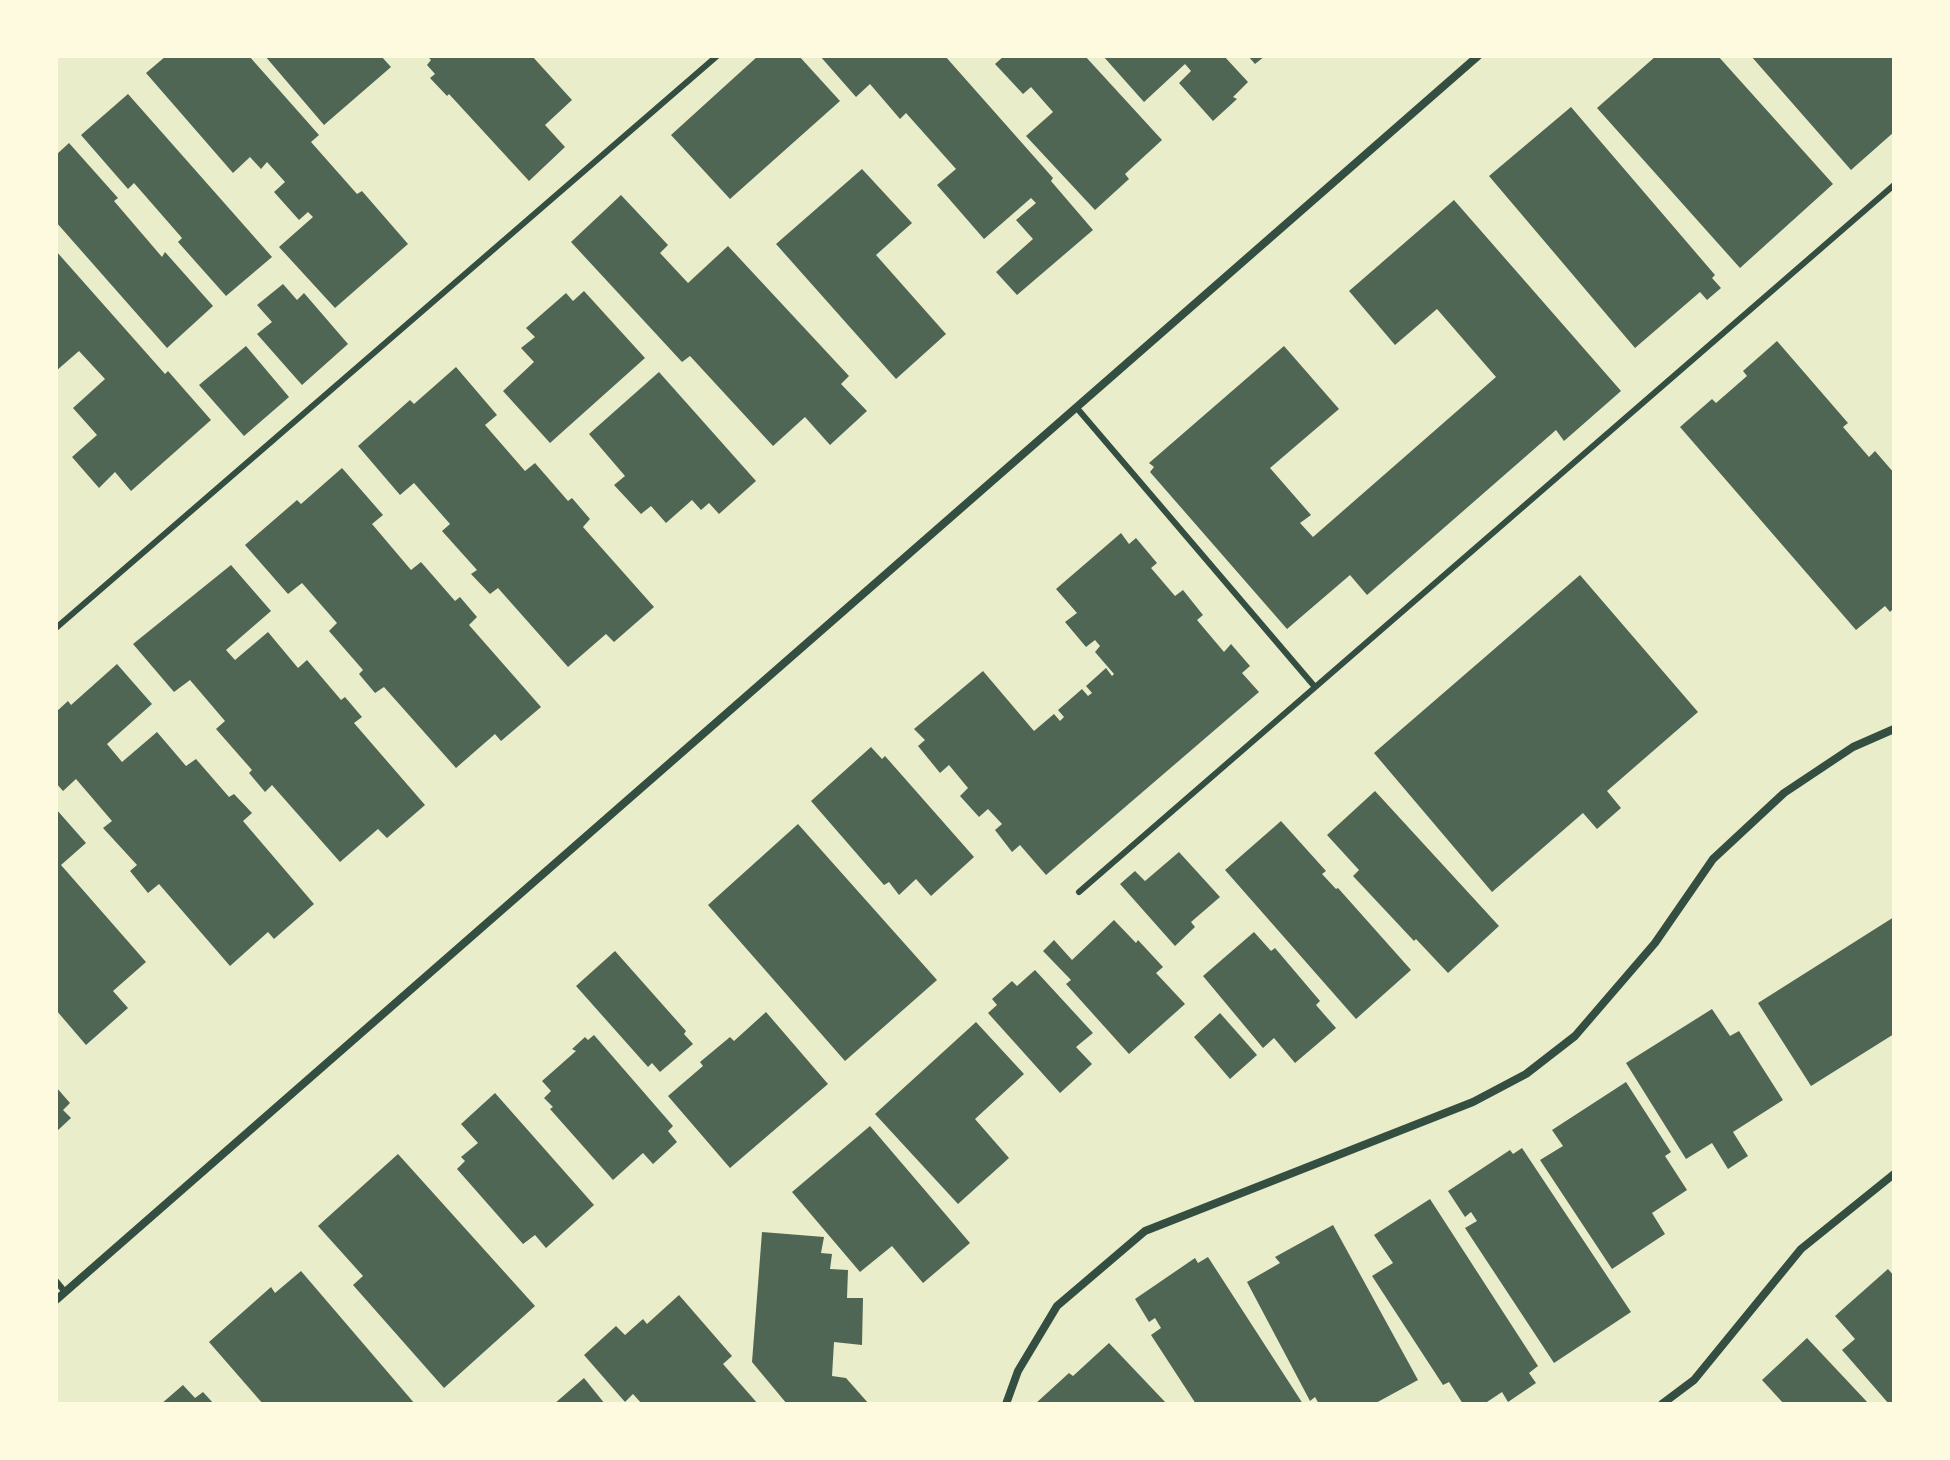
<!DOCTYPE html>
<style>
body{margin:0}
#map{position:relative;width:1950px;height:1460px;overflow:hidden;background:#e9edc9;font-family:"Open Sans",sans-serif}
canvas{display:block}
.frame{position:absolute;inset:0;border:58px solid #fefae0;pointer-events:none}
</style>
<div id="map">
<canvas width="1950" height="1460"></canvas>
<div class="frame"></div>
</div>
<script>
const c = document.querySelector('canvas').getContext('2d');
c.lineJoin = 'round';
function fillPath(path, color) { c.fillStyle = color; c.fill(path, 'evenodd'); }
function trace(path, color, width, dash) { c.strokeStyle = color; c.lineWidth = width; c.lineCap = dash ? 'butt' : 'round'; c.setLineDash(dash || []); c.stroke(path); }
fillPath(new Path2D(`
 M166,56H249L319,135L311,142L357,194L362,191L408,244L335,308L279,247L313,217L308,212L299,220L274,192L285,182L267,162L261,169L250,157L233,173L146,73Z
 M265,56H381L391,67L324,125Z
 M427,56H532L572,100L545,125L565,147L529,181L449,94L447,96L430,78L435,74L427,65L431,60Z
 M758,56H799L840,101L730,199L671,135Z
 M820,56H945L1053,178L1051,181L1093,230L1017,295L996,272L1033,239L1016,220L1036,203L1031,198L984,239L937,185L956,169L906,113L900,119L870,84L856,97Z
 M1004,56H1085L1162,140L1125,174L1129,179L1095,210L1026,136L1053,112L1031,87L1023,94L995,64Z
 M1103,56H1224L1248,82L1233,97L1237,99L1213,121L1179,83L1191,71L1185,64L1144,102Z
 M1248,56H1265L1255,64Z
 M1656,56H1718L1833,184L1740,268L1597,108Z
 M1751,56H1894V132L1851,170Z
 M128,94L272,257L226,296L178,242L182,238L134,183L128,189L81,135Z
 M1571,107L1715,275L1712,278L1721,288L1707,300L1700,292L1635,348L1489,176Z
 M69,143L118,198L114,201L162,257L165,252L213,306L167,348L56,222V155Z
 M862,169L912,223L876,255L946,334L896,379L776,244Z
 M621,195L668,245L660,253L688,283L728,246L849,376L841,384L867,411L830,445L805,417L773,446L690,356L682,362L571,242Z
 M1454,200L1621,391L1564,441L1556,430L1367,595L1350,575L1287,629L1150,472L1154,467L1149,463L1284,346L1339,409L1270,468L1311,515L1300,523L1313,537L1496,377L1437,309L1395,345L1349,291Z
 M56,251L165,374L168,371L211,420L131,491L115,472L99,488L72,457L97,435L73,408L105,379L79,351L56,371Z
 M283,284L297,300L304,293L348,344L302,385L257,334L272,322L257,305Z
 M584,291L645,358L550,443L503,391L534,362L521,348L535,337L526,328L566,293L573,301Z
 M1777,341L1848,423L1843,427L1869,457L1875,451L1894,473V608L1890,612L1885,606L1856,630L1680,427L1712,399L1716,403L1747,376L1743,371Z
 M246,346L289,397L244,436L199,385Z
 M456,367L497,415L485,425L525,471L535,463L568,501L572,498L590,519L583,527L654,607L614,642L606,634L568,667L498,588L490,594L471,574L477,570L442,531L450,524L414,483L400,495L358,446L410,400L414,404Z
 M659,372L756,481L719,514L709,503L701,510L692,500L666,523L651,506L641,514L614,485L625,476L589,434Z
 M342,468L383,515L372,524L411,570L421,562L455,601L460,597L477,617L469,625L541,707L501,741L495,734L456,768L384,687L375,693L359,674L363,670L329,631L337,623L302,583L288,594L245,545L297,500L301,504Z
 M1121,533L1129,544L1136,538L1157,563L1151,568L1175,596L1183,590L1203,615L1197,620L1224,652L1231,644L1250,666L1242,673L1259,692L1046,875L1020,845L1012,852L995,830L1002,824L988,809L979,817L960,796L968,788L949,765L940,773L918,746L925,740L914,729L983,671L1034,731L1054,714L1060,721L1064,717L1058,710L1082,689L1088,696L1092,693L1086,686L1106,668L1112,676L1114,674L1095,652L1100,646L1095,640L1086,647L1065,622L1077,613L1056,589Z
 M231,565L271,611L226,650L235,660L268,632L298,668L307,660L341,700L345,697L362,717L354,723L425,805L387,838L378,829L340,862L272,785L265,792L249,773L252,770L216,729L225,721L190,680L174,692L133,644Z
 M1580,575L1698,712L1607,791L1621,808L1597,829L1583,813L1492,892L1374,753Z
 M117,664L152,704L107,744L122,762L157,732L186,766L196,759L229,797L234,794L252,813L243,821L314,904L274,939L268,932L230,966L159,884L148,893L130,871L137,865L103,828L112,821L76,779L63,791L56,783V712L68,701L71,705Z
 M871,747L882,759L885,756L974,857L931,896L916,879L899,895L889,882L884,885L811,801Z
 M1375,791L1499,926L1448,973L1416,939L1414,941L1353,876L1359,870L1327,835Z
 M56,809L86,843L61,865L146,962L113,991L128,1008L86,1045L56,1010Z
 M1281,821L1326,871L1322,874L1336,889L1338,888L1411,970L1356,1019L1225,870Z
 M798,824L937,980L845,1061L708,905Z
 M1179,852L1220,897L1191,922L1195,927L1175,946L1120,884L1135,871L1145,881Z
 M1894,917V1034L1811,1086L1758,1003Z
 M1114,920L1136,943L1138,940L1163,967L1156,973L1185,1004L1129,1054L1066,984L1071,980L1043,951L1054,940L1072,960Z
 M1254,932L1271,951L1275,948L1320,1001L1316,1005L1336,1028L1295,1063L1274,1038L1263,1048L1203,976Z
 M615,951L686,1031L684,1034L693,1044L660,1072L652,1063L648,1067L576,986Z
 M1035,970L1093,1033L1076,1047L1092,1064L1060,1093L988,1013L997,1005L992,999L1012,981L1017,986Z
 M1712,1009L1730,1036L1739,1031L1783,1100L1733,1132L1748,1156L1728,1169L1712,1143L1686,1159L1626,1063Z
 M766,1012L828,1084L730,1168L668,1096L703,1066L700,1062L730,1037L734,1041Z
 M1220,1013L1257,1055L1230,1079L1194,1037Z
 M976,1022L1024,1074L975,1119L1009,1158L958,1204L875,1114Z
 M594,1035L673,1126L668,1131L677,1142L653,1164L643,1153L613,1180L550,1109L553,1107L544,1098L551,1091L542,1081L576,1051L572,1049L585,1037L588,1040Z
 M1626,1082L1671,1152L1665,1156L1687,1190L1652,1213L1665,1234L1612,1269L1540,1160L1563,1146L1552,1130Z
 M56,1087L70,1103L63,1110L71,1118L56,1132Z
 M495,1093L594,1205L546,1248L535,1235L523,1244L457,1169L465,1161L461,1157L478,1143L461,1124Z
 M870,1126L970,1243L923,1283L892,1246L860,1272L792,1192Z
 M1522,1148L1631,1312L1554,1363L1465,1228L1477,1221L1471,1212L1465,1217L1448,1191L1510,1150L1513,1154Z
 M398,1154L535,1306L444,1388L353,1285L363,1276L318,1226Z
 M1430,1199L1538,1366L1529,1373L1536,1383L1508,1402L1502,1392L1484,1404H1463L1449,1382L1443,1385L1372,1276L1393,1263L1374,1235Z
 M1333,1225L1418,1380L1374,1404H1319L1315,1397L1310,1401L1247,1282L1280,1263L1275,1257Z
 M762,1232L824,1237L821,1253L832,1254L830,1269L848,1270L847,1298H863L862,1345L834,1342L832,1376L846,1378L869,1404H787L752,1362Z
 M1208,1257L1303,1404H1196L1151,1335L1161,1328L1155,1318L1149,1322L1135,1299L1195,1258L1198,1263Z
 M1888,1269L1894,1276V1404H1889L1842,1350L1855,1339L1835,1316Z
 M301,1271L415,1404H263L209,1342L271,1287L275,1293Z
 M679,1295L732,1356L723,1364L758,1404H642L633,1394L625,1402L584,1355L616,1326L625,1335L643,1319L647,1324Z
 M1807,1338L1869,1404H1784L1762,1380Z
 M1109,1343L1167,1404H1035L1069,1373L1073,1376Z
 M584,1378L605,1404H554Z
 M183,1385L195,1398L203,1392L214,1404H161Z`), '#4f6655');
trace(new Path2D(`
 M1076,407L1315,687
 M56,628L717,56
 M1079,892L1894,185
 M56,1281L65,1292`), '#344e41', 6);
trace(new Path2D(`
 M56,1300L1478,56
 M1006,1404L1018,1371L1057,1306L1145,1231L1473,1102L1526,1074L1575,1036L1655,943L1713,859L1784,793L1853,747L1894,729
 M1662,1404L1694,1380L1801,1249L1894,1174`), '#344e41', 8);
</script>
